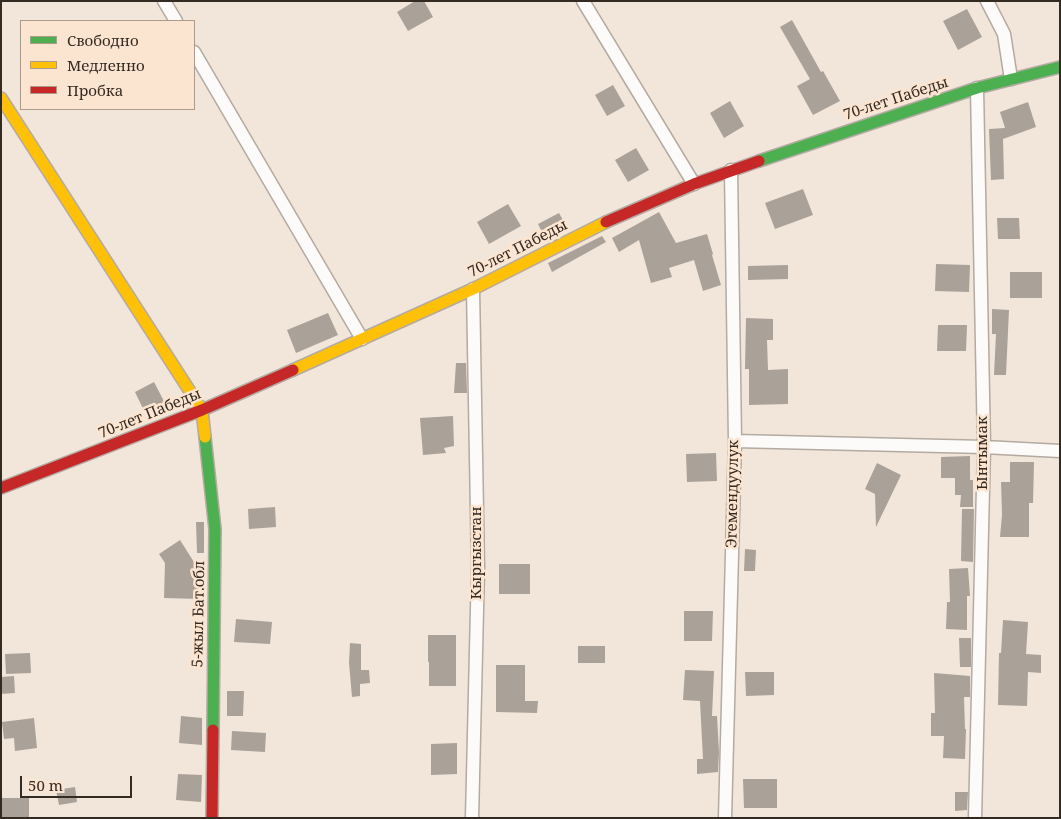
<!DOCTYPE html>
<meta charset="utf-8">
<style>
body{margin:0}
#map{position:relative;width:1061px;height:819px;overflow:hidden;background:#f2e6da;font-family:"Noto Serif",serif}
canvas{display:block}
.frame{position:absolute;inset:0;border:2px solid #332a22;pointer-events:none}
.legend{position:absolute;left:20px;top:20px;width:175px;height:90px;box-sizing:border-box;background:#fce5d0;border:1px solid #ac9a8a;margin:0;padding:6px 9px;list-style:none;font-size:15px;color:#332a22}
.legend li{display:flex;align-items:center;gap:10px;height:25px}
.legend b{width:25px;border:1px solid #ac9a8a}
.scale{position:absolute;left:20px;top:776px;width:112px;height:22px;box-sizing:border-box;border:2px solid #332a22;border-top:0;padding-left:6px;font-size:15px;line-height:18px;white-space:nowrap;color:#332a22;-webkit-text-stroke:4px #fce5d0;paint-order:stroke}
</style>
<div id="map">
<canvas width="1061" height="819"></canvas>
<div class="frame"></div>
<ul class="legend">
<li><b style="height:6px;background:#4caf50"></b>Свободно</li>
<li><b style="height:6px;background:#ffc107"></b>Медленно</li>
<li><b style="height:6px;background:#c62828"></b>Пробка</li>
</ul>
<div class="scale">50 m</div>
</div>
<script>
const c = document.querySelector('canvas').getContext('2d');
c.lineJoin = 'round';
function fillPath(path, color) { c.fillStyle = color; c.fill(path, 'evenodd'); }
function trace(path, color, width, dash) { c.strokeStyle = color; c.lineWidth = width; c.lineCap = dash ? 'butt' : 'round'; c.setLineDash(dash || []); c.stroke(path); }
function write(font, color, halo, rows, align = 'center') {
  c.font = font + ' "Noto Serif",serif'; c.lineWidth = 5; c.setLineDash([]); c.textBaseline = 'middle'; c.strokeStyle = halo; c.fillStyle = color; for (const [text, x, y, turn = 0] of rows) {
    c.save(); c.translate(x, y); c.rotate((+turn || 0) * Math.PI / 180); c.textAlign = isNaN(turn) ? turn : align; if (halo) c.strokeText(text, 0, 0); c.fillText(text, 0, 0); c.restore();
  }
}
fillPath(new Path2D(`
 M415,1H424L433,17L408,31L397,12Z
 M967,9L982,37L958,50L943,21Z
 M792,20L821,72L823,71L840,101L813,115L797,86L810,79L780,27Z
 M613,85L625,106L607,116L595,95Z
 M730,101L744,126L724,138L710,113Z
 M1028,102L1036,127L1003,139L1004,179L991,180L989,129L1005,128L1000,112Z
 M636,148L649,170L628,182L615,160Z
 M803,189L813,215L775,229L765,203Z
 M508,204L521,226L489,244L477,222Z
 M659,212L676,243L707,234L713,254L712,255L721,285L703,291L694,260L669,268L672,277L651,283L639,240L619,252L612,238Z
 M559,213L568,229L546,240L538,224Z
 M997,218H1019L1020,239H998Z
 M602,236L606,242L552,272L548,263Z
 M936,264L970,265L969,292L935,291Z
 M788,265V279L748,280V266Z
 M1010,272H1042V298H1010Z
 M992,309L1009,310L1006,375H994L996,334H992Z
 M328,313L338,335L296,353L287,330Z
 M746,318L773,319V340H767L768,370L788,369V404L749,405V369H745Z
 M938,325H967L966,351H937Z
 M456,363H466L467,393H454Z
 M154,382L167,407L147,417L135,392Z
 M453,416L454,446L444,448L446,453L423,455L420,418Z
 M716,453L717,481L687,482L686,454Z
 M970,456V480H973V507H960L961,495H955V478H941V457Z
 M1010,462H1034L1033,503H1029V537H1000L1002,515L1001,482H1010Z
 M877,463L901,475L876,527L875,494L865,489Z
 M275,507L276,527L249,529L248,509Z
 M962,509H974L973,562L961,561Z
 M196,522H204V553H197Z
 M180,540L199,570V599L164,598L165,563L159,554Z
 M745,549L756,550L755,571H744Z
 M499,564H530V594H499Z
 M968,568L970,596H967V630L946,629L947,602H950L949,569Z
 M684,611H713L712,641H684Z
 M236,619L272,622L270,644L234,642Z
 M1003,620L1028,622L1026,654L1041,655V673L1028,672L1027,706L998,705L999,653H1001Z
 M428,635H456V686H429V662H428Z
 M959,638H971V667H960Z
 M350,643L361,644V670H369L370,683L360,684V696L352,697L349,663Z
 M578,646H605V663H578Z
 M30,653L31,673L6,674L5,654Z
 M496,665H525V701H538L537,713L496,712Z
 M685,670L714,671L712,716H717L719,752L718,772L697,774V759H703L700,701L683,700Z
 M745,672H774V695L746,696Z
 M934,673L970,676V697H964L965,729H966L965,759L943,758L944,736H931V713H935Z
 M14,676L15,693L1,694V677Z
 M227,691H244L243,716H227Z
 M181,716L202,718V745L179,743Z
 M34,718L37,748L15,751L14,738L4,739L2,722Z
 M232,731L266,733L265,752L231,750Z
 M457,743V774L431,775V744Z
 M178,774L202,775L201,802L176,800Z
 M743,779H777V808H744Z
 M75,787L77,802L59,805L56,790Z
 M955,792H968L967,810L955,811Z
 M2,798H29V818H1Z`), '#aaa199');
const street = new Path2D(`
 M164,1L176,21
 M583,1L694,184
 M987,1L1004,34L1011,79
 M194,52L362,339
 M735,441L984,447L1060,451
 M472,818L478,568L473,289
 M725,818L735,441L731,170
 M975,818L984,447L977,88`);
const fast = new Path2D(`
 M759,161L977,88L1060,67
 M205,437L215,529L213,730`);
const slow = new Path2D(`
 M1,98L202,410L205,437
 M293,370L473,289L606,222`);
const jam = new Path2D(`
 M606,222L694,184L759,161
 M1,488L202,410L293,370
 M212,818L213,730`);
trace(street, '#b3aaa1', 15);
trace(fast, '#b3aaa1', 14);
trace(slow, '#b3aaa1', 14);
trace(jam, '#b3aaa1', 14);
trace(street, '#fdfbf9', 12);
trace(fast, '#4caf50', 11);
trace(slow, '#ffc107', 11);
trace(jam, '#c62828', 11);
write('15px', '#332a22', '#fce5d0', [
 ["70-лет Пабеды",896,99,-18],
 ["70-лет Пабеды",518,249,-27],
 ["70-лет Пабеды",150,414,-22],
 ["Ынтымак",983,453,-90],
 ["Эгемендуулук",733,494,-89],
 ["Кыргызстан",477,553,-90],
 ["5-жыл Бат.обл",199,614,-89]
]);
</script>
